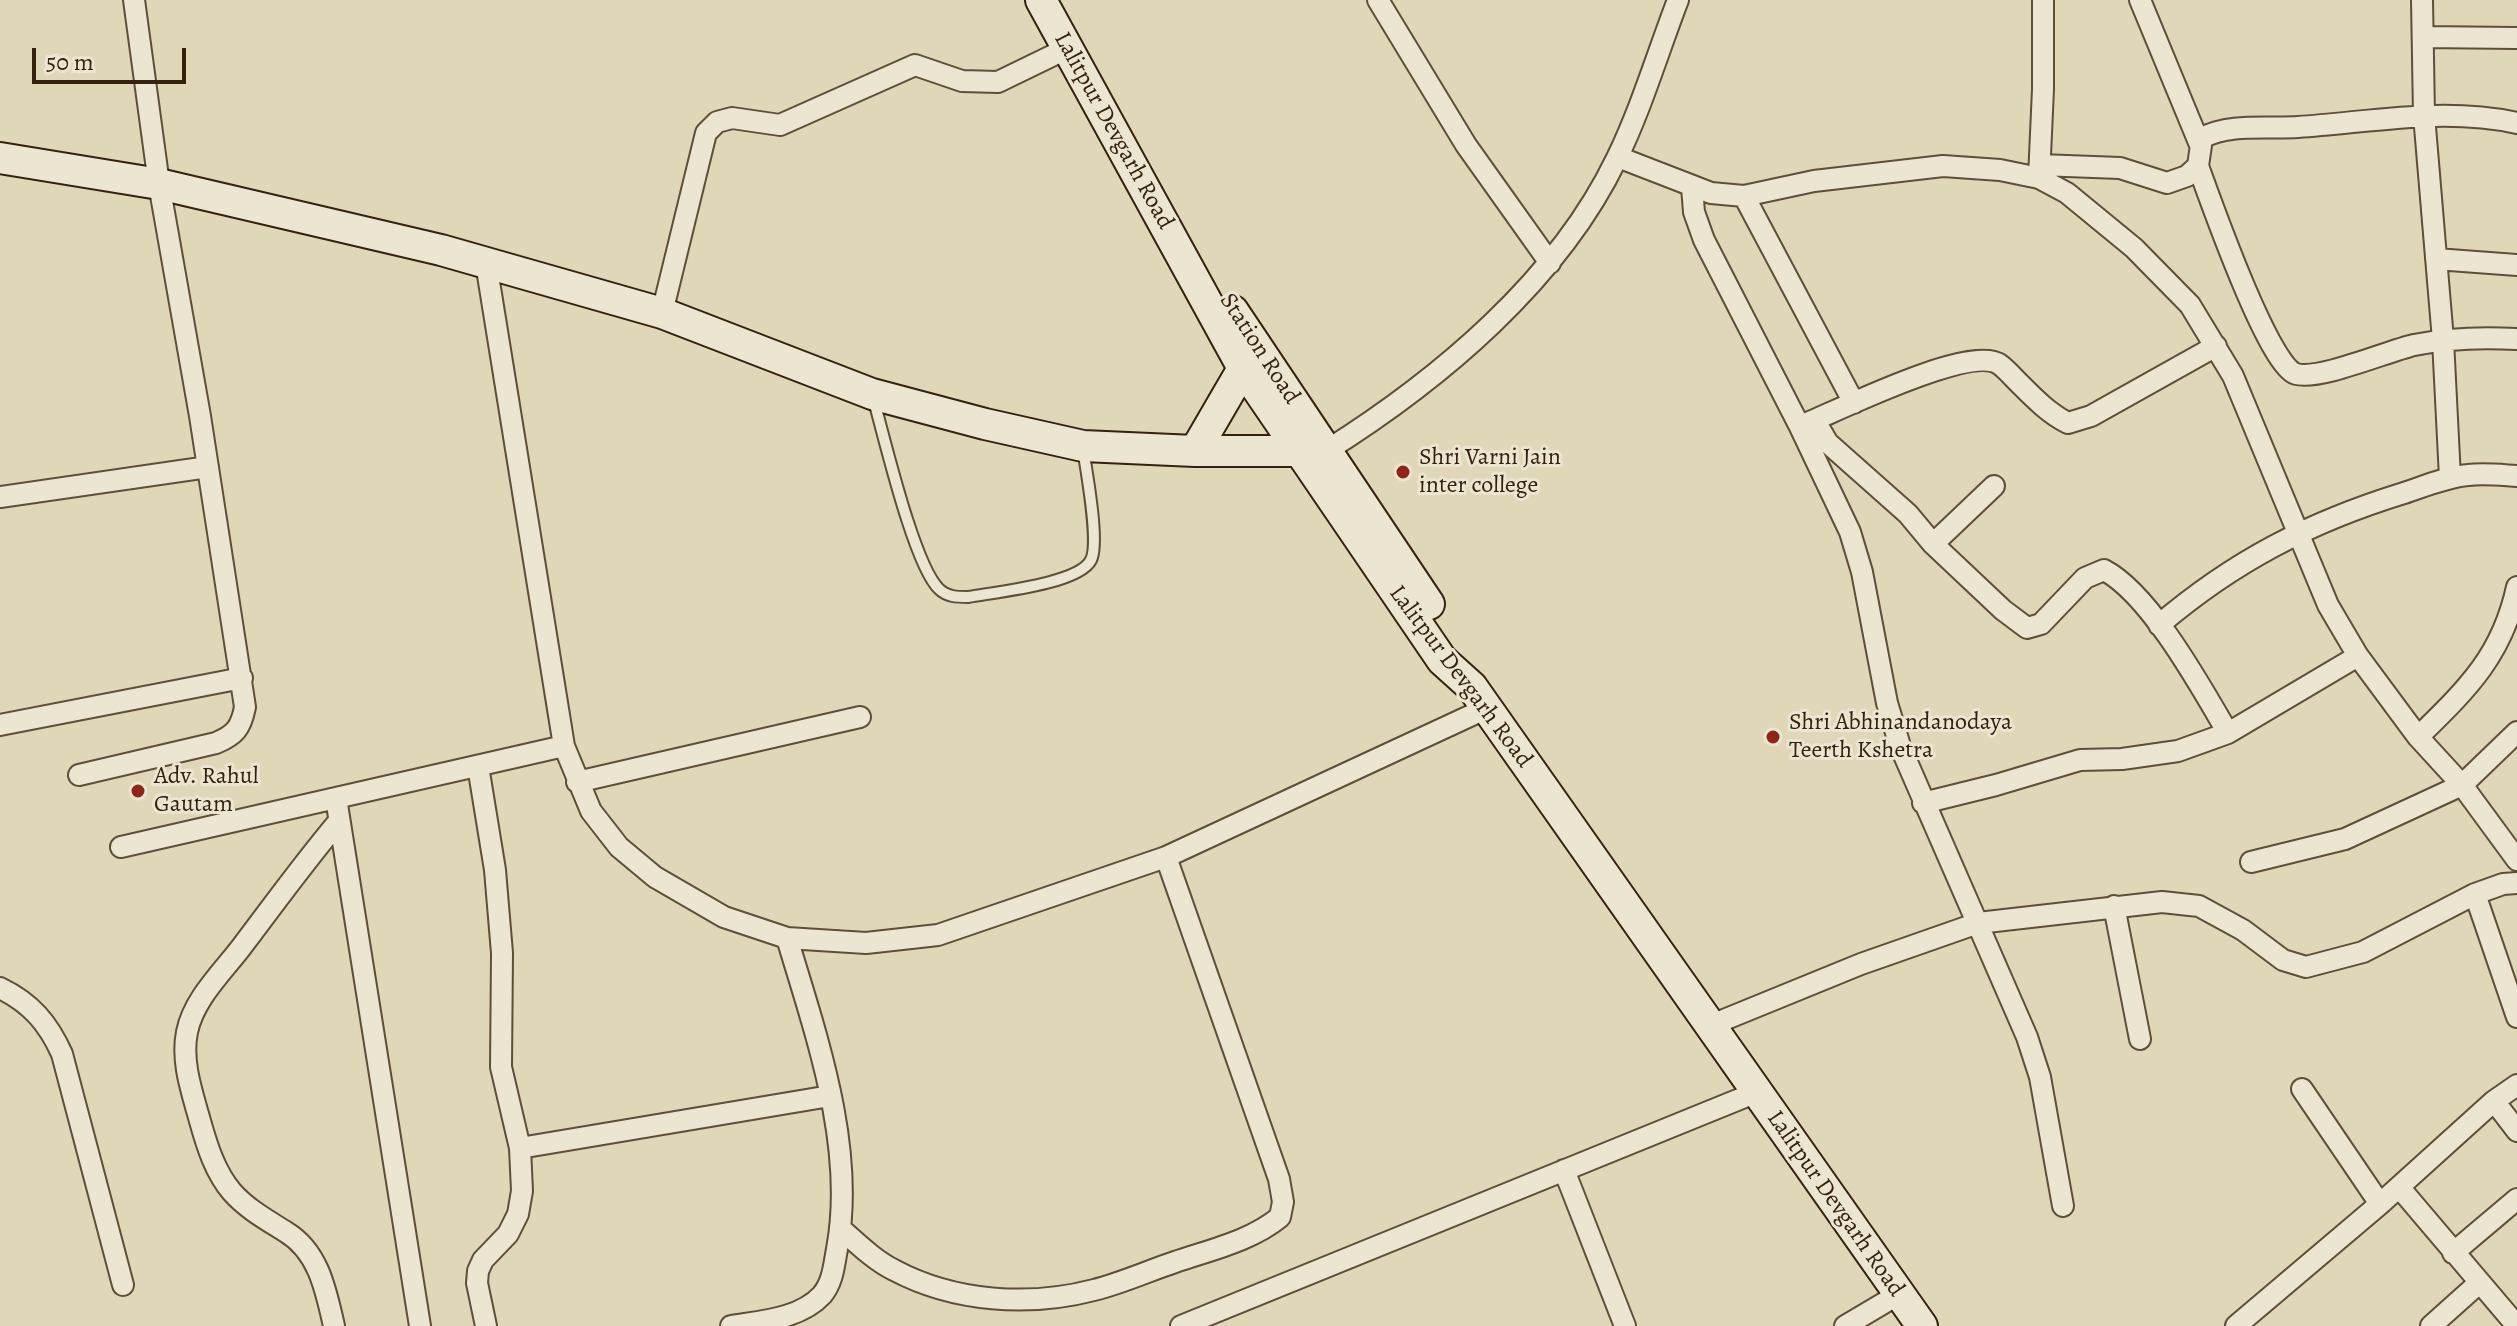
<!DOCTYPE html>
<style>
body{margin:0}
#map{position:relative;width:2517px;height:1326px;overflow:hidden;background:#e0d7b8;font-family:Alegreya,serif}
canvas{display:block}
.scale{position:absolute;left:32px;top:48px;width:154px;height:36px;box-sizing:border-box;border:4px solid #34210e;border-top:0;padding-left:10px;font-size:24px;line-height:28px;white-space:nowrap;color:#34210e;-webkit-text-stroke:6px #ebe5d1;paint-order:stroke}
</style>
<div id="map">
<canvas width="2517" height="1326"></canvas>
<div class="scale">50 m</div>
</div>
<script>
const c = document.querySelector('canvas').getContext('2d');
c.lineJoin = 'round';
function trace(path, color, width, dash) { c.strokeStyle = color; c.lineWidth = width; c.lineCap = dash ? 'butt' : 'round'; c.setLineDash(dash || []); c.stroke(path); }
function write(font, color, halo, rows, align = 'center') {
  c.font = font + ' Alegreya,serif'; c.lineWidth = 6; c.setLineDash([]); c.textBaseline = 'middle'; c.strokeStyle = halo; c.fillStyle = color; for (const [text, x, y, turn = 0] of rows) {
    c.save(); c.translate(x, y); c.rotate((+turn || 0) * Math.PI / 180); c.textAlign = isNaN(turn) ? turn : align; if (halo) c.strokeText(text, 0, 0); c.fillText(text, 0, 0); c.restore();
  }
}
const lane = new Path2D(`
 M874,401C885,440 914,565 939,589C947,597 957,597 968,597C995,592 1079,584 1091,560C1100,542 1086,470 1083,448`);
const street = new Path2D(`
 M1378,0L1466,145L1550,263
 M2140,0L2200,145
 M2422,0L2424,115L2443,340L2450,478
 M2423,37L2517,38
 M1618,157L1711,193L1744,196L1814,181L1943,166L2000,170L2039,178L2067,193L2134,248L2190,305L2233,376L2328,605L2358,656L2418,737L2462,785L2517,860
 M2040,165L2120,168L2167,183L2187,176L2198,166L2202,138C2229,123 2267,129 2298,127C2372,122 2443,107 2517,123
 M2198,166C2210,199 2269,367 2296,374C2321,380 2385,352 2414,345C2448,338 2482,337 2517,339
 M2039,178L2043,89V0
 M1692,187L1694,212L1704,240L1800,427L1850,532L1862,572L1887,703L1900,746L2027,1037L2040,1077L2063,1206
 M1744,196L1854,403
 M2436,259L2517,265
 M486,263L564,746L591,811L619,847L655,877L724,917L787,938L866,943L938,935L1166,857L1487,708
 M662,313L706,133L717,122L732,118L780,125L915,65L962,81L998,82L1068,48
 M1815,421L1828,443L1908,514L1933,544L2003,610L2027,628L2041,624L2085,578L2104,570C2150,594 2201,687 2228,733
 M1803,425C1837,411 1969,345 1999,364C2005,368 2011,375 2017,381C2033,397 2048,413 2068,423L2091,416L2216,346
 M1326,451C1439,380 1558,281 1617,158C1641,109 1658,52 1678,0
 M0,497L208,467
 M1933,544L1994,486
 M2159,625C2234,561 2310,522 2404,493C2425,486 2446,477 2468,475C2484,473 2501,475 2517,476
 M0,725L242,678
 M2418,737C2467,689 2502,656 2517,587
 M478,766L495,870L502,953L501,1067L520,1148L522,1191L518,1214L508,1234L483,1260L478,1271L477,1283L486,1326
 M79,775L216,743C235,735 241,728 245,707L200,416L159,184L134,0
 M577,782L860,717
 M336,798L420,1326
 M1923,803L1996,785L2080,760L2122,759L2178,751L2228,733L2358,656
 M121,847L564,746
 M2251,862L2345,839L2462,785L2517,732
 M2475,894L2517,1017
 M2114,906L2140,1039
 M0,988C31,1003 48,1023 62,1054L123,1285
 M1709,1026L1861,964L1978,923L2162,902L2199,906L2243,930L2283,960L2306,967L2363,952L2475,894L2503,884L2517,883
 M2302,1089L2380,1204
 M2494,1101L2517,1131
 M520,1148L830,1096
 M1564,1170L1625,1326
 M2399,1187L2517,1326
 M841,1229C857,1243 874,1260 894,1270C954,1302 1029,1307 1094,1290C1122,1283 1148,1271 1175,1262C1210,1250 1251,1241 1280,1217L1283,1202L1279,1179L1166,857
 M2453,1253L2517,1199
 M334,1326C326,1291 319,1252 286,1232C267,1220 247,1209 232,1192C215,1172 207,1146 200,1121C192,1092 181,1062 187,1032C194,997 226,969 246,941C277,900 306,860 339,821
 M731,1326C761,1321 800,1319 822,1295C833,1282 834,1265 837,1249C856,1147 816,1035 787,938
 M1181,1326L1757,1092
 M1845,1326L1899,1294
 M2236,1326L2380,1204L2494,1101L2517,1085
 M2431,1326L2479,1283`);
const secondary = new Path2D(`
 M1041,0L1243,368L1442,660L1472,687L1922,1326
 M0,158L159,184L441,250L662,313L872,394L985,424L1083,446L1195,451H1326
 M1233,311L1429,604
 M1195,451L1252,353`);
trace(lane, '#5f4e38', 14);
trace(street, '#5f4e38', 24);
trace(secondary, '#34210e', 34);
trace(lane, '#ebe5d1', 10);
trace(street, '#ebe5d1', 20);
trace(secondary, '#ebe5d1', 30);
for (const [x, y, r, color] of [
 [1403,472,8,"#8f2418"],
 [1773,737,8,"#8f2418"],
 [138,791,8,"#8f2418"]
]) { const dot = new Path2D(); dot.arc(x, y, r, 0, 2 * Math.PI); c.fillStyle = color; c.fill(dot); trace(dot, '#ebe5d1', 3); }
write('24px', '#34210e', '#ebe5d1', [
 ["Lalitpur Devgarh Road",1113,131,61],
 ["Station Road",1259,349,57],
 ["Lalitpur Devgarh Road",1460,677,53],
 ["Lalitpur Devgarh Road",1835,1204,55]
]);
write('24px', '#34210e', '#ebe5d1', [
 ["Shri Varni Jain",1419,458],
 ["inter college",1419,486],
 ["Shri Abhinandanodaya",1789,723],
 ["Teerth Kshetra",1789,751],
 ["Adv. Rahul",154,777],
 ["Gautam",154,805]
], 'left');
</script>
